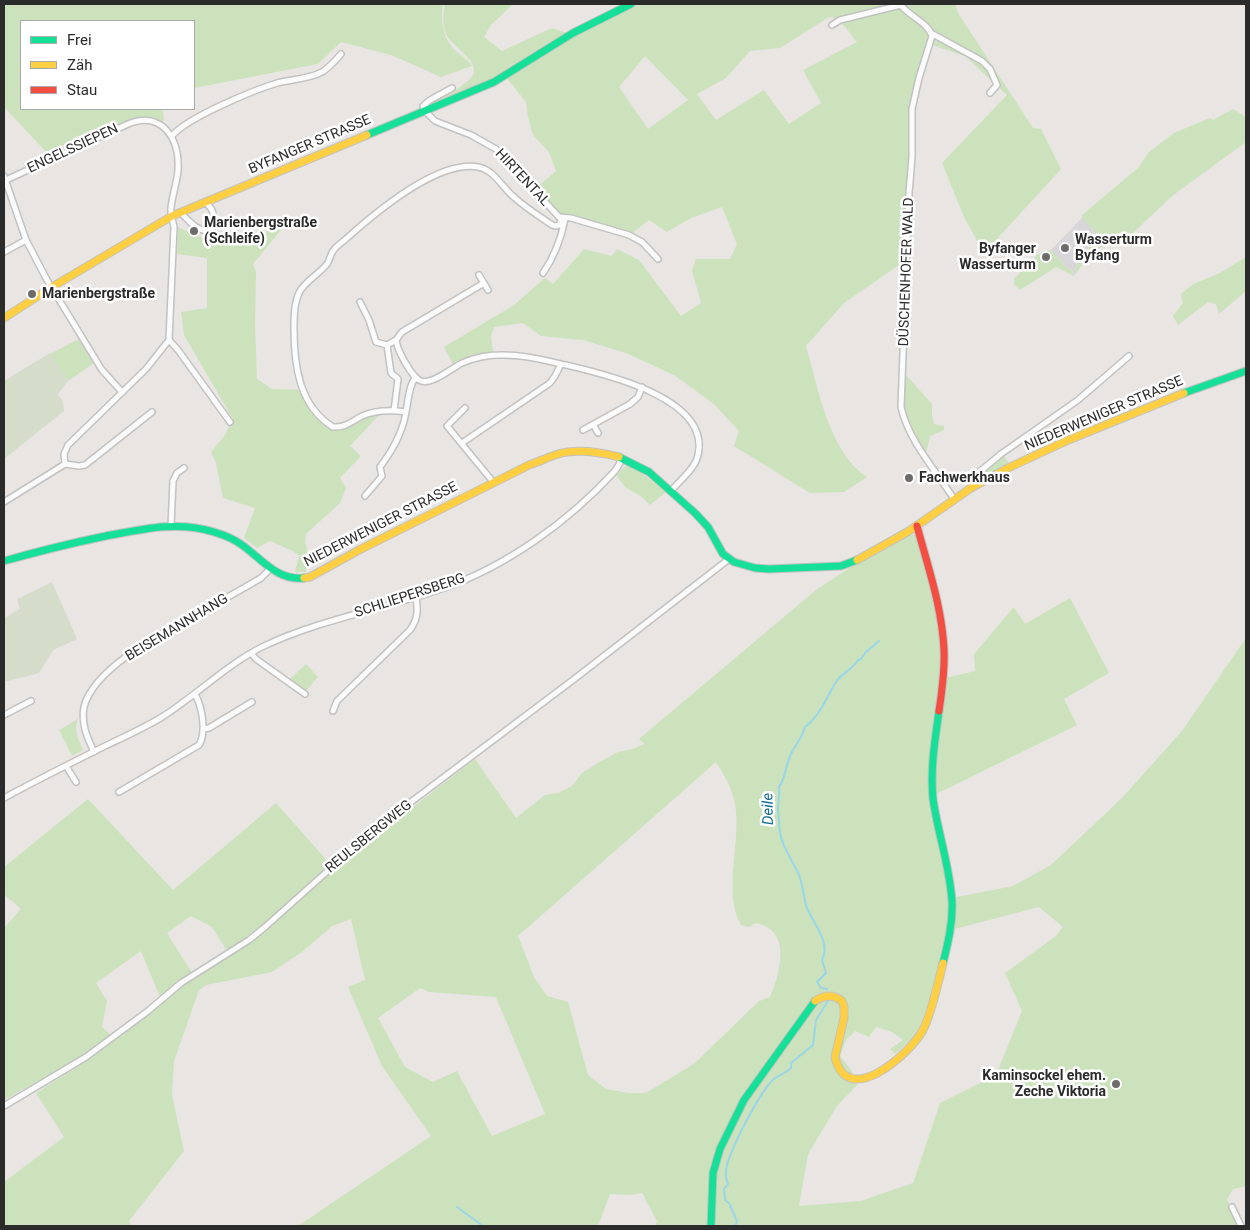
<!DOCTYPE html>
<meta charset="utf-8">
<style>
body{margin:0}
#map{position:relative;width:1250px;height:1230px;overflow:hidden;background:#e8e5e2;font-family:Roboto,sans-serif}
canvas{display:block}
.frame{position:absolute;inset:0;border:5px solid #2b2b2b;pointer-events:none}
.legend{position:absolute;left:20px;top:20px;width:175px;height:90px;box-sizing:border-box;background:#fff;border:1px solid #aaa;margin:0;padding:6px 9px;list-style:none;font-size:15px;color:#2b2b2b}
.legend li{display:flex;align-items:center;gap:10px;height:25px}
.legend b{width:25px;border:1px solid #aaa}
</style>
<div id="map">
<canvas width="1250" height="1230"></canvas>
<div class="frame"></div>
<ul class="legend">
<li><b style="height:6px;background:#16e098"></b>Frei</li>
<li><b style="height:6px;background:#ffcf43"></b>Zäh</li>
<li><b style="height:6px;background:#f24e42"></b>Stau</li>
</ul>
</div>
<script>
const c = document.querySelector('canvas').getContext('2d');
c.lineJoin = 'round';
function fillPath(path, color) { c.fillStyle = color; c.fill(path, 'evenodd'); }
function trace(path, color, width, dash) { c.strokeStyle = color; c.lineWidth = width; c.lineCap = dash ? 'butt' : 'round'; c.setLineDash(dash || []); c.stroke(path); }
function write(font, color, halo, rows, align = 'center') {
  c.font = font + ' Roboto,sans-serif'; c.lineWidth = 5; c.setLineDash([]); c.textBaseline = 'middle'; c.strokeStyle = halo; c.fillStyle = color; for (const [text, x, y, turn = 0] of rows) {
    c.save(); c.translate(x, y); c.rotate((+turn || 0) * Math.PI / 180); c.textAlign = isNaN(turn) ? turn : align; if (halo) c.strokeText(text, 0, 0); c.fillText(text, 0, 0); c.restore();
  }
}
fillPath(new Path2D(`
 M1082,218L1101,237L1078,257L1080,260L1075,269L1077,272L1074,276L1072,270L1067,268L1051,250Z`), '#d9d6d9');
fillPath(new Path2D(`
 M4,4H443C440,22 443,39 457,52C463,57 468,60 472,66L441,77L391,55L341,42L318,64L194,88V21H21V109H155L163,111L164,121L135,119L80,144L78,135L49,155L4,107Z
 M445,4H513L491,25L484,37L502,51L552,28L570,34L630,4H955L958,13L1033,128L1041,129L1061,169L984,253L964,217L942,163L1007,95L965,56L932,45L913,109L909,258L844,303L806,346C818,387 829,453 867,477L844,492L810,493L734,446L739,431L714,404L674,375L626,353L583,340L541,336L523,323L494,327L491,336L493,352L473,356L453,364L444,347L514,305L545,278L553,284L584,249L612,256L617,249L639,260L681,316L701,303L692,271L696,259H730L737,244L722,207L691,218L667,232L649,220L630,235L562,218L535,189L556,171L549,152L533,135L528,117L526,102L505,76L454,98L429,105C442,97 458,90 469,80C487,64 452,48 446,34C442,25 443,13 445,4ZM829,17C841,18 850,34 857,42L803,70L821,103L789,124L764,90L716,120L697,94L726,78L750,51L780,48ZM645,56L688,100L648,129L619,87Z
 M1233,109L1241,114H1242L1246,118V142L1172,196L1131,235L1117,242L1107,243L1100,248L1084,262L1077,272L1075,269L1080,260L1078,258L1100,237L1082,218V215L1138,168L1149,152L1174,133L1210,118L1213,120Z
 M290,219L253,264L256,272L255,325L257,379L272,389L300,390C307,405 316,420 332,428L380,414L350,446L361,456L340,478L346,488L340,503L306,534L305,542L307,548L306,572H295L299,556L293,551L270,541L257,548L244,538L255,508L223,498L216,463L211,452L223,438L233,419L184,335L181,312L207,308V258L177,254L178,227L196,236L242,244Z
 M1051,250L1067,268L1072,270L1074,276L1056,267L1020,290L1014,285V279L1037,255Z
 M1246,257V291L1219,314L1216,304L1208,302L1178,325L1173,316L1183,303L1181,294L1193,284L1220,273Z
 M79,339L94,363L68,381L50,354Z
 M904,376H907L932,404V417L934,424L944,426V430L930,436L927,450L924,453C906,423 901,412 904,376Z
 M1003,454L1010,465L979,480L977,478L978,475Z
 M627,465L634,467L666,492L650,505L642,497L625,487L616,475Z
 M910,534L917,535L940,614L942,679L975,671L974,654L1014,607L1025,624L1070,598L1109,673L1064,699L1077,725L932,796L952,898L1013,886L1051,865L1122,798L1182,731L1246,638V1186L1233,1189L1227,1199L1238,1226H655L657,1221L642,1193L630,1195L610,1194L598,1226H298L431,1136L382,1066L348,987L365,980L351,919L332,926L302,952L272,972L206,985L199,990L174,1061L172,1095L184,1151L129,1221L131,1226H4V1182L64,1137L36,1093L93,1057L153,1011L178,987L251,941L342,862L475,759L516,818L545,795L558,793L572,786L582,773L601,761L618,752L633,749L644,744L639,739L816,590L854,565ZM716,762C725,776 732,788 735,804C742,841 722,892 741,925L749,927L755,923C793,929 780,974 770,997L759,1001L695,1063L646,1093H629L606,1089L588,1075L568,1002L547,996L534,977L518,936ZM1039,907L1063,927L1056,936L1005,973L1022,1011L996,1075L940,1103L913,1183L861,1201L799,1206L808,1154L837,1106L857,1085L851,1070L840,1056L846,1040L855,1031L869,1037L876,1027L892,1032L903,1040L890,1049L895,1054L918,1033L931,995L947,931ZM420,988L429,992L496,997L545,1114L492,1136L457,1071L433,1082L405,1067L378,1018Z
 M306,664L318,677L306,691L290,679Z
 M78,719C73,730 79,740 83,750L72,756L59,730Z
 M88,799L173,890L276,803L330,864L265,923L227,951L212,927L191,916L167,933L192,973L160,997L141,951L96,983L107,1001L102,1027L112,1036L84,1055L4,1100V928L21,909L4,894V867Z`), '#cce2bc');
fillPath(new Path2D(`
 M50,353L68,381L58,394L63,402L64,411L4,459V381Z
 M52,582L77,639L53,650L39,673L4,682V618L20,609L17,599Z`), '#d5dcca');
trace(new Path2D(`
 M827,989L821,988L817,982L826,973L822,960C831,942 814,925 807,908C803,897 803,885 799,875C793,861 783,849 780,833C779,826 779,817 778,810C778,802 780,796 779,787C786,778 785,767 790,756C794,746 802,739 805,727C820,716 826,698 836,682C842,673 852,670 858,660L861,659L866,652L879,641
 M457,1207L483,1226
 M735,1226L737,1221L729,1203L725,1200L724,1189L728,1184C725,1177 725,1172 727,1165C733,1144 756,1100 770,1083C776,1075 784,1075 791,1068V1063L813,1045L816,1020L828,1001`), '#98d6e8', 2);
const street = new Path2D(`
 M900,4C908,16 928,22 932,36L919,78L912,109V157L909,193L901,407C908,440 936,471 954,499
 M832,25L840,20L901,5
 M931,33L982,61L990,69L997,85L990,93
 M452,88L430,100L423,106L425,111L435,121L471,135L496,149L519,177L536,192L559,217L571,218L629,235L642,242L658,259
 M172,136C186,118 254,90 277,83C292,79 309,79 322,72C329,68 335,61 341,54
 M4,176L26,240L47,280L102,370L122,392
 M181,213C189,221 196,230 208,231L214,226C214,216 214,208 205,203
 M4,252L26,240
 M543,273C555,256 561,239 565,219
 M479,275L488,290
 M360,302L369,320L376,342L387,345L396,340C397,350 412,378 421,381C432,385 452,368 462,363C474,358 486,355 499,355C523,354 547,361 570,366C608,375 711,399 698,455C695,469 680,480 671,491
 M169,340L178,350L230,422
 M396,340L402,332L484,283
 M387,345L391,373L398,379L394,411
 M465,408L447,426L494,483
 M406,412C392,410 376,410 362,416C352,421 345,428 333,427C299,406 294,365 294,329C294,317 294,302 300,291C306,281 319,274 327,264C330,260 330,255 333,251C336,246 343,242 347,238C375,213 438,160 478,167C495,170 502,188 515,198C526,208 539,216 552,225L555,226L559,225L562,218
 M594,426L598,433
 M583,430L630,404L638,397L642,387
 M462,443L550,383L555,376L561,364
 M65,464L79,466L85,465L152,412
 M974,486V480L978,473L1001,454L1078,400L1129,356
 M365,496L382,476L380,467C392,451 401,436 405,417C408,404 408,388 415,378
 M4,502L65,464L64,454L68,445L146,369L169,340L174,227C173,221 170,214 171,208C172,196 177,183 178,170C180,139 162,110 128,124L6,180
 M171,526L173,481L177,473L184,468
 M251,653L256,659L305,694
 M333,711L337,701L410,630C418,619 418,611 416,597
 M4,715L31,701
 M203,729L209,728L252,702
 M94,752C87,737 81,724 84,707C94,668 161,634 194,616C217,603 239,591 261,578L270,569
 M66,766L76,782
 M119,792L199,745C207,732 202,707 195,694
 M4,798C37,780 71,763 105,746C124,737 144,728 162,717C197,695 227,664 264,646C321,619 385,609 444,588C507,566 569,521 614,472L619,465L621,458
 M4,1106L86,1057L148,1011L181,983L249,940L265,927L350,851L391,817L573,680L729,559
 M1232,1207L1241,1226`);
const fast = new Path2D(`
 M367,135L494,82L573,33L631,4
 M1184,393L1246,371
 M619,457L649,472L695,513L708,527L723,554L734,562L755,568L769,569L841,566L857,560
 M4,561C36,552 68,544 101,537C139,530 176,520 214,532C224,535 234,539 242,545C262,559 277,581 304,578
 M939,711C935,740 930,770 933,799C938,834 950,867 952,902C953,922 948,943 943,963
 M711,1226L713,1173L720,1149L744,1100L815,1001`);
const slow = new Path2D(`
 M4,318L52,287L172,216L367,135
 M857,560L909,531L971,488L1008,468L1066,441L1184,393
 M304,578L310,577L361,549L529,465C538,462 546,458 555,455C575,448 599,452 619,457
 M815,1001C824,995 833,994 842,1001L844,1007V1018L835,1057C847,1110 910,1054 923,1030C932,1012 938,983 943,963`);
const jam = new Path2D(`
 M917,526C928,567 942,607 944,650C945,670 942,691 939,711`);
trace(street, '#c2c2c2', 8);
trace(fast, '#c2c2c2', 9);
trace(slow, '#c2c2c2', 9);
trace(jam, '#c2c2c2', 9);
trace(street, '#fcfbfb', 5);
trace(fast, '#16e098', 7);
trace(slow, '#ffcf43', 7);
trace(jam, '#f24e42', 7);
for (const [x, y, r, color] of [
 [194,231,5,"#6d6c6b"],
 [1065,248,5,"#6d6c6b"],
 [1046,257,5,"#6d6c6b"],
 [32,294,5,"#6d6c6b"],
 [909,478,5,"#6d6c6b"],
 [1116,1084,5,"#6d6c6b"]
]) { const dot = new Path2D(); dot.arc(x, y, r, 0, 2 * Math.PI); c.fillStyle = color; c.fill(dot); trace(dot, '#fff', 2); }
write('14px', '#2b2b2b', '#fff', [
 ["BYFANGER STRASSE",310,145,-23],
 ["ENGELSSIEPEN",73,149,-25],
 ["HIRTENTAL",522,178,47],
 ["DÜSCHENHOFER WALD",907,272,-88],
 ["NIEDERWENIGER STRASSE",1104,414,-23],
 ["NIEDERWENIGER STRASSE",381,525,-27],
 ["SCHLIEPERSBERG",410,596,-18],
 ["BEISEMANNHANG",177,628,-31],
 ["REULSBERGWEG",369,837,-39]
]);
write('bold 14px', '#2b2b2b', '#fff', [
 ["Marienbergstraße",204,223],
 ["(Schleife)",204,239],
 ["Wasserturm",1075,240],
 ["Byfang",1075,256],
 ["Byfanger",1036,249,"right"],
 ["Wasserturm",1036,265,"right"],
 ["Marienbergstraße",42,294],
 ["Fachwerkhaus",919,478],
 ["Kaminsockel ehem.",1106,1076,"right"],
 ["Zeche Viktoria",1106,1092,"right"]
], 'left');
write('italic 15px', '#136e97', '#fff', [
 ["Deile",769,809,-91]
]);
</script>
